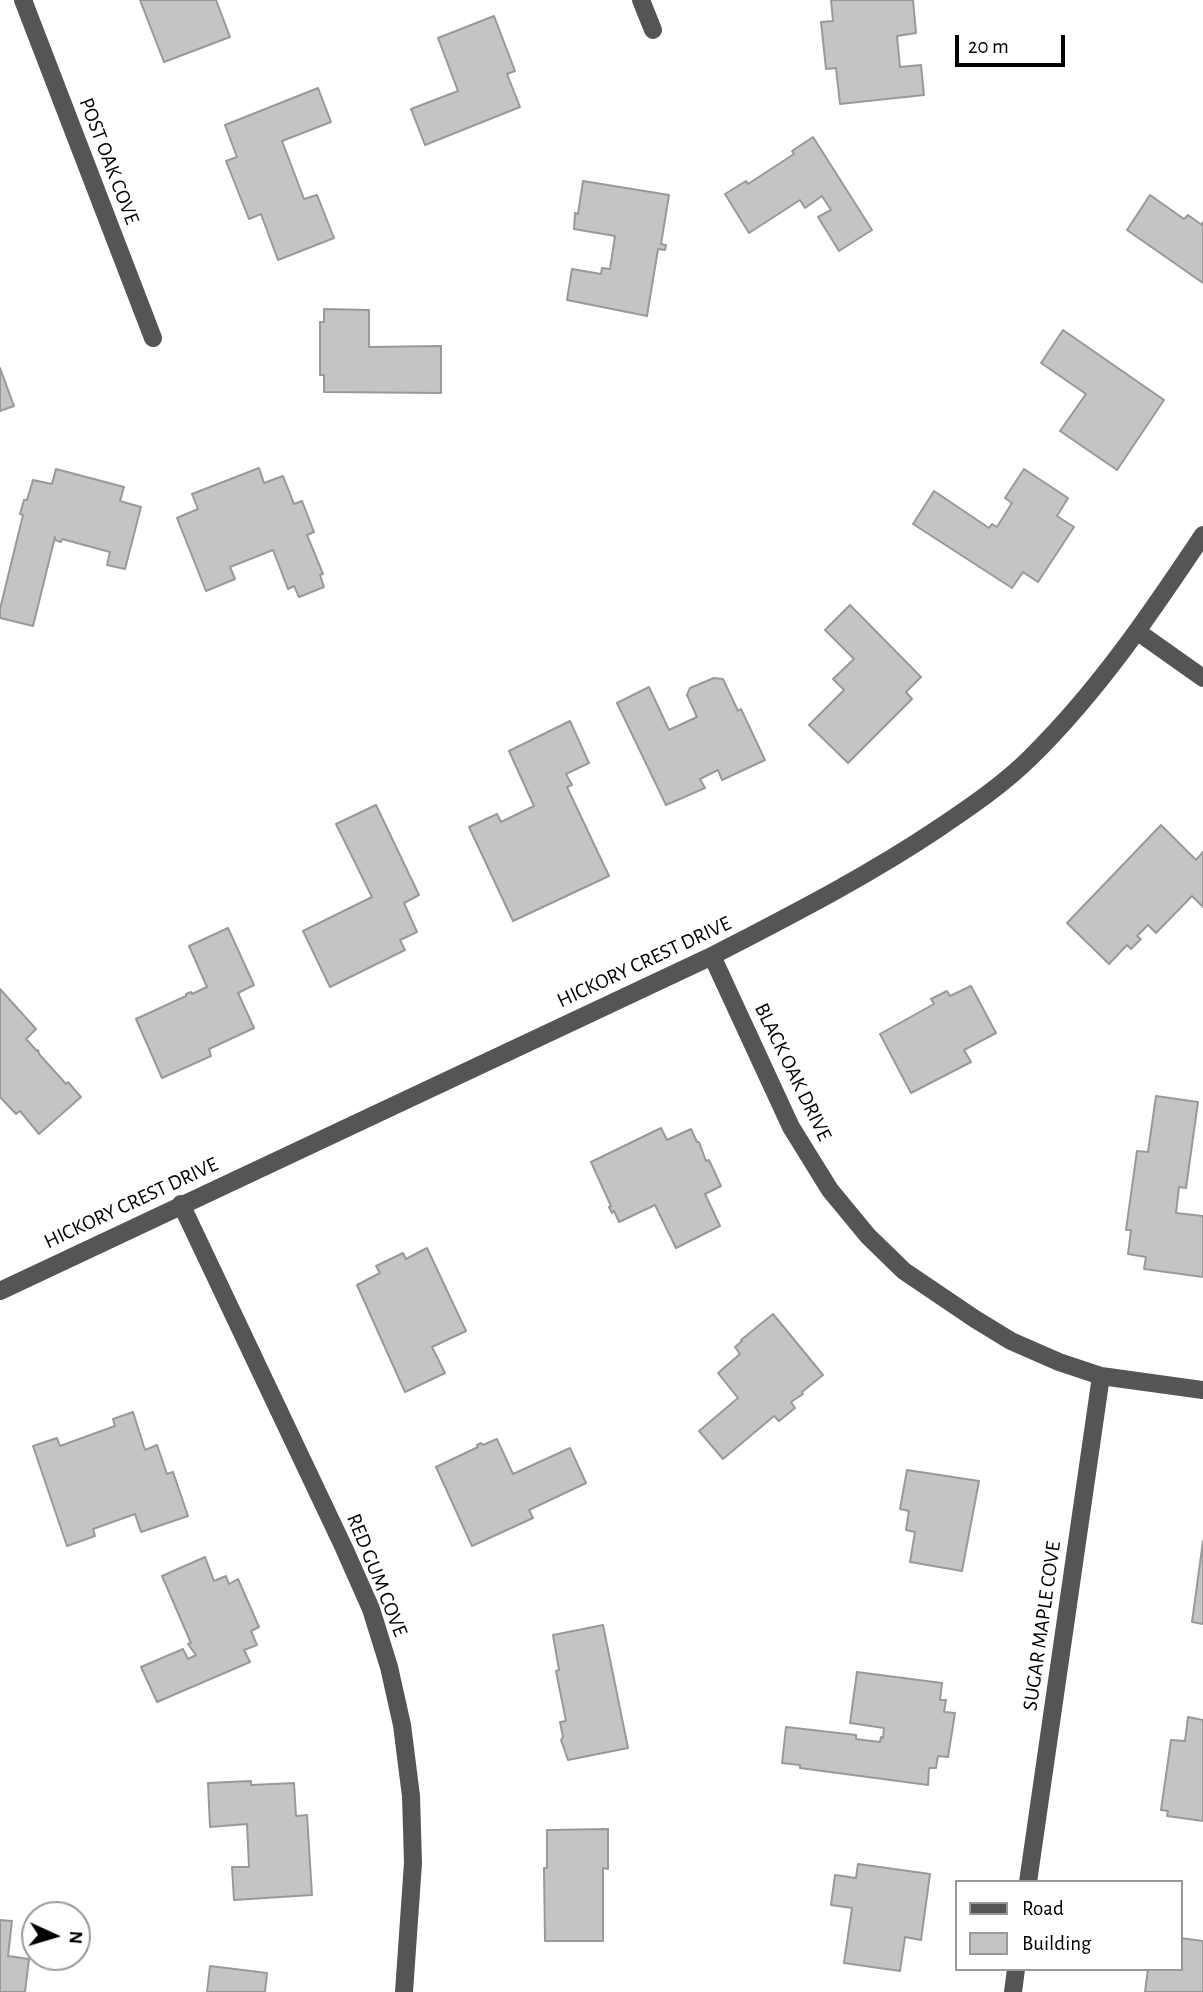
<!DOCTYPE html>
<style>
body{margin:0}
#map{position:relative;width:1203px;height:1992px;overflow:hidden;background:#fff;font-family:"Alegreya Sans",sans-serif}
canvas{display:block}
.legend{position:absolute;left:955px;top:1880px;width:228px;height:91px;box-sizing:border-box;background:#fff;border:2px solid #999;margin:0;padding:9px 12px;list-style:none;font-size:21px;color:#000}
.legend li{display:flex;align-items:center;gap:14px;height:35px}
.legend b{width:35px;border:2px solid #999}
.north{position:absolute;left:21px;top:1901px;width:70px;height:70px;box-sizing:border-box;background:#fff;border:2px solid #999;border-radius:50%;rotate:94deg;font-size:19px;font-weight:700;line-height:28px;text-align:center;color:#000}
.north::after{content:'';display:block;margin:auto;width:24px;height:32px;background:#000;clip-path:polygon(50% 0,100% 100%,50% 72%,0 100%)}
.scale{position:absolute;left:955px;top:35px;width:110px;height:32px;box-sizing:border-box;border:4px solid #000;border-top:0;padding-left:9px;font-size:21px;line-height:24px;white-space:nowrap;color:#000;-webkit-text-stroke:5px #fff;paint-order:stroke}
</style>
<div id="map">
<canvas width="1203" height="1992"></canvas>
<ul class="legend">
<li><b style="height:9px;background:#555"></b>Road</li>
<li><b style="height:19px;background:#c4c4c4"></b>Building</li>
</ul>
<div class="north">N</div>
<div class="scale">20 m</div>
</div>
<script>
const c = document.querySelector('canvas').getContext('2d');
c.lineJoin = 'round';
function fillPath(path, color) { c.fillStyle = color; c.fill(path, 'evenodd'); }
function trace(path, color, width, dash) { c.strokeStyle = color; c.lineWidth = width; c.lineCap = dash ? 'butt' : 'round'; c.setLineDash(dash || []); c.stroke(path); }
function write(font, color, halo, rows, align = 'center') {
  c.font = font + ' "Alegreya Sans",sans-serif'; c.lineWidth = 5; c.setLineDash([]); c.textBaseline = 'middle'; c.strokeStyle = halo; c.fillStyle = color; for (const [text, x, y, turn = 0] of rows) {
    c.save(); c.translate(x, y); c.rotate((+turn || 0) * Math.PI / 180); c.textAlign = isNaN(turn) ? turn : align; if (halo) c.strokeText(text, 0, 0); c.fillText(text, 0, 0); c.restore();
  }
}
const building = new Path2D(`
 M140,0H216L230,37L164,62Z
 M831,0H913L916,33L897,36L900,67L921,65L924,95L840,104L836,68L826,69L821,22L833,21Z
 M494,16L515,71L507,74L520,107L425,145L411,109L458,91L438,38Z
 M318,88L331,122L282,141L304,199L317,195L334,238L278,260L261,214L249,219L226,161L237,157L225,125Z
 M813,137L872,230L839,251L818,217L831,210L822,196L805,208L800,200L749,233L725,194L746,181L748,184L794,154L792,151Z
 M583,181L669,195L661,244L666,245L665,250L658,249L647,316L567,300L572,269L601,274L602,268L610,269L615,236L574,229L575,213L578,214Z
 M1150,195L1184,219L1188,215L1202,225L1203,222V283L1127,230Z
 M324,309L369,310V347L441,346V393L324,392V375H320V322H324Z
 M1063,330L1164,400L1117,470L1060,431L1086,394L1041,363Z
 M0,368L14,406L0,411Z
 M259,468L264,483L283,476L294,504L302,501L314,532L307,535L323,574L320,575L324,587L299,597L294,586L288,589L273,550L230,567L235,579L206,591L177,518L198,509L192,494Z
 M56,469L124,487L120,501L141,507L125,569L107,565L110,552L62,539L61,542L55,540V537L33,626L0,618V609L23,515L20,514L24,500H27L33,480L52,484Z
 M1024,469L1068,498L1057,516L1074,527L1038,582L1023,572L1012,588L913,524L934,491L989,528L992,524L997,527L1012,503L1005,498Z
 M850,605L921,677L906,692L912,699L848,763L809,725L844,690L833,679L854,659L825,630Z
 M714,678L723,679L738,711L741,709L765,760L722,780L718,770L700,779L705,788L666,805L617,703L649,687L669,730L697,717L687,695L690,688Z
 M570,721L589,763L566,774L572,785L567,787L609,876L513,921L469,827L497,814L501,822L534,806L509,751Z
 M376,805L419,895L404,903L417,932L400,940L405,950L330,987L303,931L372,897L336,824Z
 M1161,825L1196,860L1203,852V907L1192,896L1156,933L1148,925L1137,936L1141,939L1131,949L1127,945L1109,964L1067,923Z
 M228,928L254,985L238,993L254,1028L209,1049L211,1056L162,1078L136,1019L186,996V994L191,992L192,994L207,987L189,946Z
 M971,986L996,1033L964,1050L971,1062L911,1093L880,1034L934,1004L931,999L947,991L950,996Z
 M0,989L36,1029L26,1039L37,1051L38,1050L39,1054L66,1084L68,1082L81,1097L39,1134L20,1111L16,1114L0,1097Z
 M1156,1096L1198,1102L1186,1188L1179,1187L1176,1213L1203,1216V1277L1144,1269L1146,1257L1128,1254L1131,1230H1126L1137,1151L1148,1152Z
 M661,1128L667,1140L691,1129L697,1142H699L706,1161L709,1160L721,1186L705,1194L720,1226L676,1248L655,1205L619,1222L614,1211L612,1213L609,1207L611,1206L591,1162Z
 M427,1248L466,1331L432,1347L445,1373L405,1392L357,1285L380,1273L376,1266L403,1253L406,1259Z
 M773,1314L823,1375L802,1392L803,1394L791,1402L795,1408L779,1421L774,1416L723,1459L699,1431L738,1398L718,1373L740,1354L735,1347L742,1341L741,1340Z
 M133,1412L145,1450L157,1445L167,1474L173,1472L188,1516L141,1532L135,1514L93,1529L95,1536L67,1546L33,1446L57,1438L60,1446L115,1426L113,1419Z
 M497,1439L513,1474L570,1448L586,1483L529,1510L533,1518L472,1546L436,1467L478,1447L477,1445L481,1443L483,1445Z
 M907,1470L979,1481L962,1571L910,1562L915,1532L906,1530L909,1511L900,1509Z
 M1203,1541V1624L1192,1622Z
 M205,1557L214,1581L226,1576L229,1584L238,1579L259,1627L251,1631L257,1645L244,1650L250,1662L157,1702L141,1667L183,1649L188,1659L196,1655L188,1644L191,1643L162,1576Z
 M603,1625L628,1748L568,1760L561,1740L563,1737L560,1722L566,1721L556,1671L559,1670L553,1635Z
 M857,1672L942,1683L940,1700H946L944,1712L955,1713L948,1757L938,1756L936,1768H929L928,1785L800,1768V1765L782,1763L786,1727L856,1735V1739L880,1742L881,1737L883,1738L884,1728L850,1723Z
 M1188,1717L1203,1720V1821L1167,1816L1168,1811L1161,1810L1171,1740L1185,1741Z
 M251,1781V1785L294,1783L296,1816L307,1815L312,1895L234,1900L232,1867H249L247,1824L210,1827L208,1783Z
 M608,1829V1869L603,1868V1941H545L544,1868H547V1830Z
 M858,1864L930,1874L921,1940L905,1937L900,1971L844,1963L852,1908L831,1905L835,1875L856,1878Z
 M0,1920L12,1921L8,1956L29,1959L25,1992H0Z
 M1180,1938L1203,1941V1992H1145L1148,1969H1180Z
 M210,1966L267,1973L265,1992H207Z`);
fillPath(building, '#c4c4c4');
trace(building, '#999', 2);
trace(new Path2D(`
 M23,0L153,338
 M641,0L653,30
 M1138,632L1203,678
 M712,956L791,1127L830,1190L868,1236L904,1271L975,1319L1011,1341L1059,1362L1101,1376L1203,1390
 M181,1204L344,1548L371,1609L389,1667L402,1725L411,1796L413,1863L404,1992
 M0,1291L712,956C789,916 866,877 939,828C970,807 1004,784 1031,757C1098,691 1151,613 1203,535
 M1028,1882L1101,1376
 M1013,1992L1016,1969`), '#555', 18);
write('21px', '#000', '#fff', [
 ["POST OAK COVE",109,161,69],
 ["HICKORY CREST DRIVE",644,962,-25],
 ["BLACK OAK DRIVE",793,1072,64],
 ["HICKORY CREST DRIVE",131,1203,-25],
 ["RED GUM COVE",377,1575,68],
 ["SUGAR MAPLE COVE",1042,1626,-82]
]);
</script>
